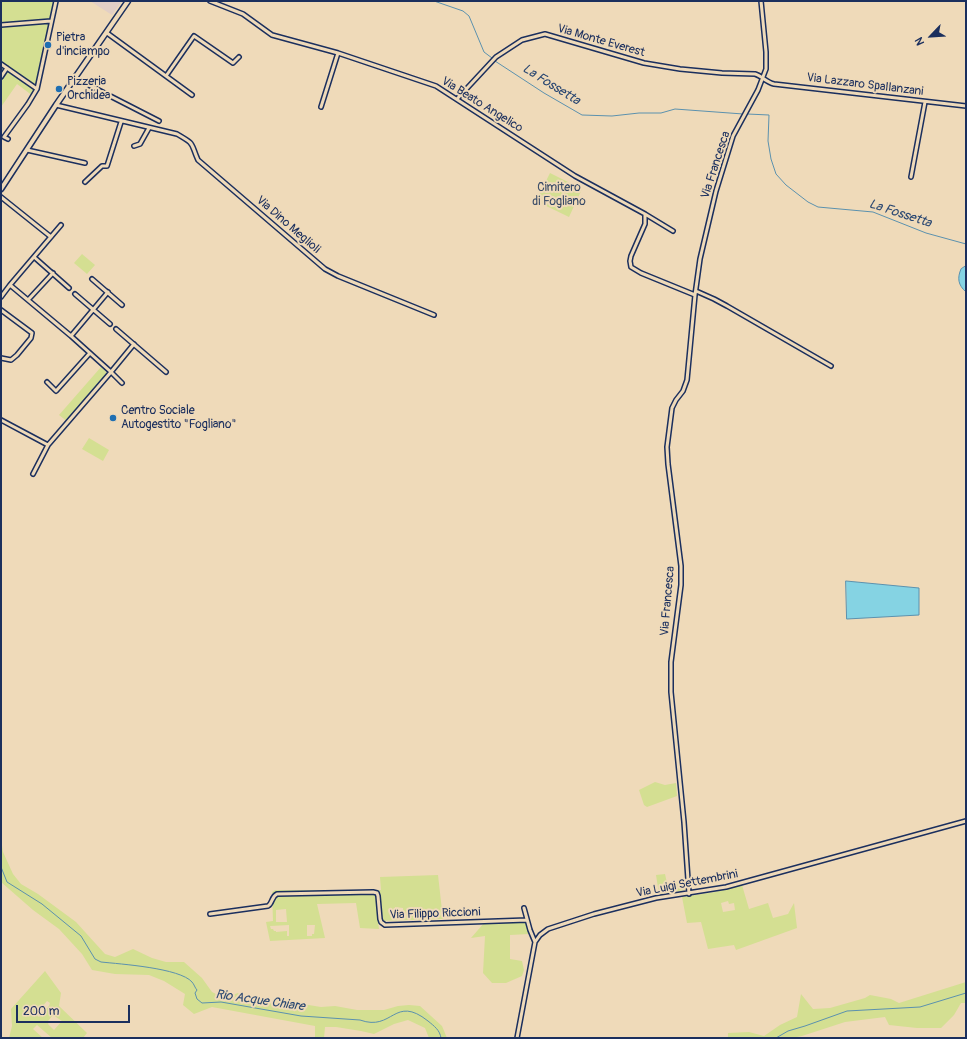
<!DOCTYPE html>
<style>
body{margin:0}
#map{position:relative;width:967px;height:1039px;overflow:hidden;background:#efdab9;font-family:Pangolin,sans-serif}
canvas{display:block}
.frame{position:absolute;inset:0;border:2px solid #1b2f5e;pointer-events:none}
.north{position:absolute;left:911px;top:16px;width:40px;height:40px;-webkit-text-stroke:3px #efdab9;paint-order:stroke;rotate:245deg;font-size:11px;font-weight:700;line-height:16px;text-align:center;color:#1b2f5e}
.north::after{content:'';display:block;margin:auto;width:14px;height:18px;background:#1b2f5e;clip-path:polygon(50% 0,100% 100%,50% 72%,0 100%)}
.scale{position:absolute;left:16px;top:1005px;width:114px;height:18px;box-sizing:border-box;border:2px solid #1b2f5e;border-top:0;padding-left:5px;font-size:12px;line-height:14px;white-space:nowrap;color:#1b2f5e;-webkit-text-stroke:3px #efdab9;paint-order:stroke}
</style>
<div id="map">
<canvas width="967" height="1039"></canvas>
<div class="frame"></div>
<div class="north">N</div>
<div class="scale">200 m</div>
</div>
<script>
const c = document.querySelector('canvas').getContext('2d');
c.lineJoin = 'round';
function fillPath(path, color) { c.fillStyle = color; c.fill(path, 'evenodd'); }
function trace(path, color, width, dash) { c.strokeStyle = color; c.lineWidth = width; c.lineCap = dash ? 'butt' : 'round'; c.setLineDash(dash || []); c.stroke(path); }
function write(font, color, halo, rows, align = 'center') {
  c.font = font + ' Pangolin,sans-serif'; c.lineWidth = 4; c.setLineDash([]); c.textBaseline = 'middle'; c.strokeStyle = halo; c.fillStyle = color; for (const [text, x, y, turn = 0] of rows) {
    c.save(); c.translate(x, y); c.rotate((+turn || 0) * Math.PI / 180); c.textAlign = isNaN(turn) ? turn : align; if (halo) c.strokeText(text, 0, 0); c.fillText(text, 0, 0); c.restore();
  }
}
fillPath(new Path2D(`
 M90,1H122L112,15Z`), '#e2cfc6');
fillPath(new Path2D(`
 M1,1H56L37,89L33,96L17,84L1,107Z
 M550,173L582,189L569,217L536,201Z
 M82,254L95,265L87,274L74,263Z
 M101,367L109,375L68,422L59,415Z
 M89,438L109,450L103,461L82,449Z
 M655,782L665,785L676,783L677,796L647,807L644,805L639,790Z
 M1,839L3,852L13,874L21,884L38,894L76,922L105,954L115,957L133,949L152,958L166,962H184L202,978L212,992L224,998L238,993L252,996L261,1000L290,1002L321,1007L335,1006L357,1010H384L398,1006L409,1005L420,1006L442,1026L447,1038H429L425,1028L408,1020L394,1024L374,1034L361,1031L336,1027H325L324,1038H315V1026L212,1007L194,1014L183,1005L185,994L164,981L149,975L115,974L92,970L82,954L59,929L33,910L1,882Z
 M665,874L667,883L684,881L685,890L659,894L656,875Z
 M438,875L443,919L378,921L379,929L360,928L356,903L317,904L325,938L270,941L266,922L273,921L272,892L275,890H381L380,877ZM395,907L403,908V919L395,918ZM286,909L287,922H276V910ZM289,925V936H287V931L276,932V931H274L273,929H271L270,926ZM307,925H315L314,934H312V936H307Z
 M742,885L749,909L768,903L773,918L788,914L794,903L797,928L736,950L734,945L708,949L701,922L687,923L682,897L715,892ZM728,901L729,904L734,903L735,910L723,912L721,903Z
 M525,921L529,934L510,935V959L522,961L524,970L522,976L506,983H492L483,973L485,936L471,938L484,923Z
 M45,971L61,993L59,1006L87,1033L83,1038H52L37,1025L33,1029L43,1038H9L12,1026L11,1009ZM47,1001L50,1003L49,1006L39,1017L36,1014ZM53,1015L62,1021L54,1030L48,1024L49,1022L48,1021Z
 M966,982V1003H961L954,1015L941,1028H917L889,1025L885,1017L845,1022L802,1036L791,1038H728V1033L749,1032L764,1036L780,1025L797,1017L801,994L813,1009L830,1008L865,998L870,995L891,999L899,1003Z`), '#d4df92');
const water = new Path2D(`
 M966,266V292C958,285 957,278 961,269Z
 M846,581L919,588V615L847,619Z`);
fillPath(water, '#85d3e3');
trace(water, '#5b91ae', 1);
trace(new Path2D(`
 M434,1L463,11L469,16L484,52L492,58
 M495,61L544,93L582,115L612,116L639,113H661L675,109L743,114
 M747,114L769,115L768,141L771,159L776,174L786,185L808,202L818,207L873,212L926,233L966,244
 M1,867L7,882L42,904L81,936L95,959L101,962C120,964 180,968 192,982C194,984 195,988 197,990L195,993L197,999L202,1003L221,1002L301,1016L360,1020C393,1032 394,994 428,1021C434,1026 440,1030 441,1038
 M776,1038L788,1031L805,1026L847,1011L920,1007L966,993`), '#5b91ae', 1);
const minor = new Path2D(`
 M210,1L243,14L272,35L338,53L436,86L575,176L645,214V224L631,256L630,261L631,267L641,273L695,295
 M1,25L51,21
 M107,33L192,95
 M1,64L37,89
 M166,76L194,36L233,63L239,57
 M1,77L7,68
 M75,78L159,121
 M457,99L496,57L522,40L545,34L644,63L680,69L722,73L755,74C762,76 766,82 774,84L966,106
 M56,105L177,134C196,145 190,142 198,160L325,269L338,276L434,315
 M321,107L338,53
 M8,139L4,137L28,104L37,89L56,1
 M134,146L140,144L149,128
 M27,150L85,163
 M911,177L925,102
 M85,182L102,166H107L121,122
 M1,197L51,237
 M645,214L673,231
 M34,257L69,288
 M92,279L122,305
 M10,285L71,336L111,372L134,344
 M696,291L714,299L727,306L831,366
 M75,294L110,324
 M1,297L10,285L61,225
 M28,300L53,273
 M1,310L32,333L31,338L17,355L11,360L1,358
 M116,329L166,372
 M71,336L108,292
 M47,382L56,391L90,353
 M1,420L48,445L111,372L122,383
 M33,474L48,445
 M689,894L684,822L671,692V662L681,585V566L668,464L667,447L672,408L676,400L683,391L687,380L695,295L700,259L716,191L733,136L758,90L766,69V52L761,1
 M524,908L530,930L535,942
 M210,914L268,906C273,903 271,897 277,894L373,892L377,893L378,896L380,919L381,922L385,925L527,920
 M517,1038L535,942L540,935L548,929L594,914L656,898L726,887L966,821`);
const tertiary = new Path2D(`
 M1,189L56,105L128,1`);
trace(minor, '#1b2f5e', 6);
trace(tertiary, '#1b2f5e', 7);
trace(minor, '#efdab9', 3);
trace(tertiary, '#efdab9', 4);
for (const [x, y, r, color] of [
 [48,45,4,"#1f6fb2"],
 [59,89,4,"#1f6fb2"],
 [113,418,4,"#1f6fb2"]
]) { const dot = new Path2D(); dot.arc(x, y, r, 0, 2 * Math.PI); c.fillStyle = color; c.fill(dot); trace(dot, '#efdab9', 1.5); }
write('12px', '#1b2f5e', '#efdab9', [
 ["Pietra",56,38],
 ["d'inciampo",56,52],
 ["Pizzeria",67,82],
 ["Orchidea",67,96],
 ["Centro Sociale",121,411],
 ["Autogestito \"Fogliano\"",121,425]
], 'left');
write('12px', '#1b2f5e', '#efdab9', [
 ["Via Monte Everest",601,41,16],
 ["Via Lazzaro Spallanzani",865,85,7],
 ["Via Beato Angelico",482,105,32],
 ["Via Francesca",716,165,-72],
 ["Via Dino Meglioli",288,225,41],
 ["Via Francesca",668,601,-85],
 ["Via Luigi Settembrini",687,884,-11],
 ["Via Filippo Riccioni",435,914,-2]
]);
write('12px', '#374966', '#efdab9', [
 ["Cimitero",559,188],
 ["di Fogliano",559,202]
]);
write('italic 13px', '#2b4872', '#efdab9', [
 ["La Fossetta",551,85,32],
 ["La Fossetta",900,214,18],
 ["Rio Acque Chiare",260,1001,8]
]);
</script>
